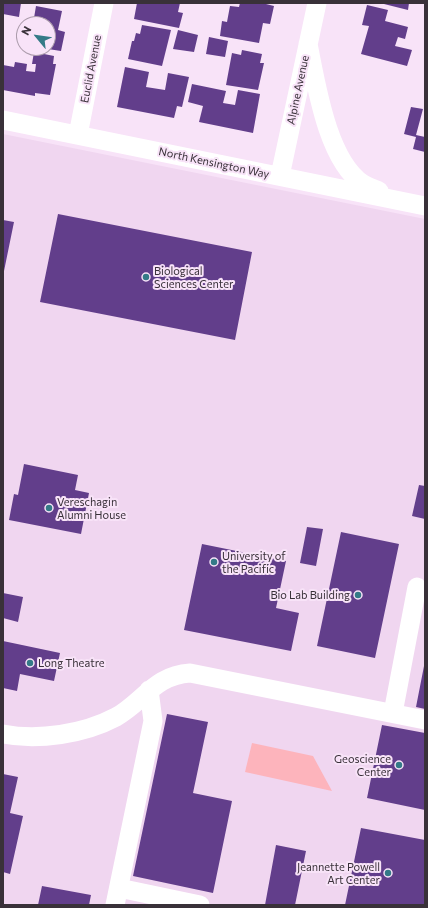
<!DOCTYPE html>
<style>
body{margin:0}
#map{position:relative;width:428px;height:908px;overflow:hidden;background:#f8e3f8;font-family:Commissioner,sans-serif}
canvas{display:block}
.frame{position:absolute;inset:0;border:4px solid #393139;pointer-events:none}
.north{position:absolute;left:16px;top:16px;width:40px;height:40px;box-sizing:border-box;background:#f8e3f8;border:1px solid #ac9cac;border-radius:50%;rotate:299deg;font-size:11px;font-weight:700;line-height:16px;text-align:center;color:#393139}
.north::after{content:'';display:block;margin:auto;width:14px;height:18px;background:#347a87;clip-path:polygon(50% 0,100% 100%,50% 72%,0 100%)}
</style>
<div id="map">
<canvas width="428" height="908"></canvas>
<div class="frame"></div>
<div class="north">N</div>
</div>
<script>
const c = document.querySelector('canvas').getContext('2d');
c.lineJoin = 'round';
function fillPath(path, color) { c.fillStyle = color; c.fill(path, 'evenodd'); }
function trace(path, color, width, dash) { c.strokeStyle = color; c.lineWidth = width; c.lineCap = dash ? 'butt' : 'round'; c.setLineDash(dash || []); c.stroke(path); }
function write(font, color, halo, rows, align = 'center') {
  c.font = font + ' Commissioner,sans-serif'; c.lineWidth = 4; c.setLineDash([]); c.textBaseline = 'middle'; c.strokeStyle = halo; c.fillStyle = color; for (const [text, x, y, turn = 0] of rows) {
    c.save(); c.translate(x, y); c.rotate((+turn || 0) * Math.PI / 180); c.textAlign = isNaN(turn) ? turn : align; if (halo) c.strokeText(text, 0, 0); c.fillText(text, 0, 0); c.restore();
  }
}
fillPath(new Path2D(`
 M3,134L425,219V905H3Z`), '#f0d6f0');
fillPath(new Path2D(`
 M252,743L313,756L332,791L245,772Z`), '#fdb4bc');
fillPath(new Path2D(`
 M3,3H21L19,17L3,14Z
 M137,3H180L178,12L183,13L179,28L134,19Z
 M240,3H262L274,6L270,24L263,23L259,43L220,36L222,21L227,22L230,6L239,7Z
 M380,3H409L408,10Z
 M367,5L388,10L385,21L408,27L405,39L398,37L395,46L412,50L407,66L361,54L369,26L362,25Z
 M36,6L62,11L58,30L65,32L61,51L48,49V24H33Z
 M142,25L171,30L162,66L128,59L132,41H134L136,33L140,34Z
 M178,30L198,35L194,52L173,49Z
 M209,37L228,41L225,57L206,54Z
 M242,50L262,54L260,63H264L258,90L226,85L232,53L241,55Z
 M34,52L54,56L53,64H56L50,95L35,93V96L3,90V65L14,67L15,62L27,64L26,71L35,72L36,64H32Z
 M125,67L149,72L146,87L165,90L168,73L189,77L182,107L177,106L174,118L117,107Z
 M192,84L226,91L223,103L235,105L238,90L260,94L253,133L199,122L203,106L188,102Z
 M411,107L423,109L416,135L425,137V152L413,149L416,137L404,134Z
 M58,214L252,252L235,340L40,302Z
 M3,220L14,222L4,271H3Z
 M24,464L78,475L75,490L89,493L81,534L9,520L14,494L18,495Z
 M419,485L425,486V519L412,516Z
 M307,527L323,529L316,566L300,563Z
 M341,532L399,544L375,658L317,646Z
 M202,544L286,561L276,608L299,613L291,651L184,630Z
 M3,593L23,597L18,622L3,618Z
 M3,641L60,653L54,681L20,674L17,691L3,688Z
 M424,666H425V709L416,707Z
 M167,714L208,722L193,793L232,801L213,893L133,876Z
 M382,725L425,733V810L367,798Z
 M3,774L18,777L10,813L23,816L10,874L3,872Z
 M361,828L425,840V905H345Z
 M276,845L306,851L295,905H265Z
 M42,886L91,895L89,905H38Z`), '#623e8b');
trace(new Path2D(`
 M308,44C316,83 327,160 363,184C368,187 374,189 379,191
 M3,120L425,206
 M78,135L104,3
 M280,176L317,3
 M393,713L417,587
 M3,734C38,741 84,734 116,717C143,702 155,675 190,673L425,720
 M119,888L200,905
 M115,905L153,721L149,690`), '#fff', 19);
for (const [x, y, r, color] of [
 [146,277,4,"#347a87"],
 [49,508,4,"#347a87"],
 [214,562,4,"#347a87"],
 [358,595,4,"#347a87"],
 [30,663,4,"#347a87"],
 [399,765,4,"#347a87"],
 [388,873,4,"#347a87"]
]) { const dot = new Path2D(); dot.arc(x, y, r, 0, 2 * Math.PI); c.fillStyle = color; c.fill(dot); trace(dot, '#f8e3f8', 1.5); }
write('11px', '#393139', '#f8e3f8', [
 ["Euclid Avenue",91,69,-79],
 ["Alpine Avenue",298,90,-78],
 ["North Kensington Way",214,163,12]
]);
write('11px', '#393139', '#f8e3f8', [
 ["Biological",154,271],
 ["Sciences Center",154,284],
 ["Vereschagin",57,502],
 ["Alumni House",57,515],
 ["University of",222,556],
 ["the Pacific",222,569],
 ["Bio Lab Building",350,595,"right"],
 ["Long Theatre",38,663],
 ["Geoscience",391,759,"right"],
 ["Center",391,772,"right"],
 ["Jeannette Powell",380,867,"right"],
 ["Art Center",380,880,"right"]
], 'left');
</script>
